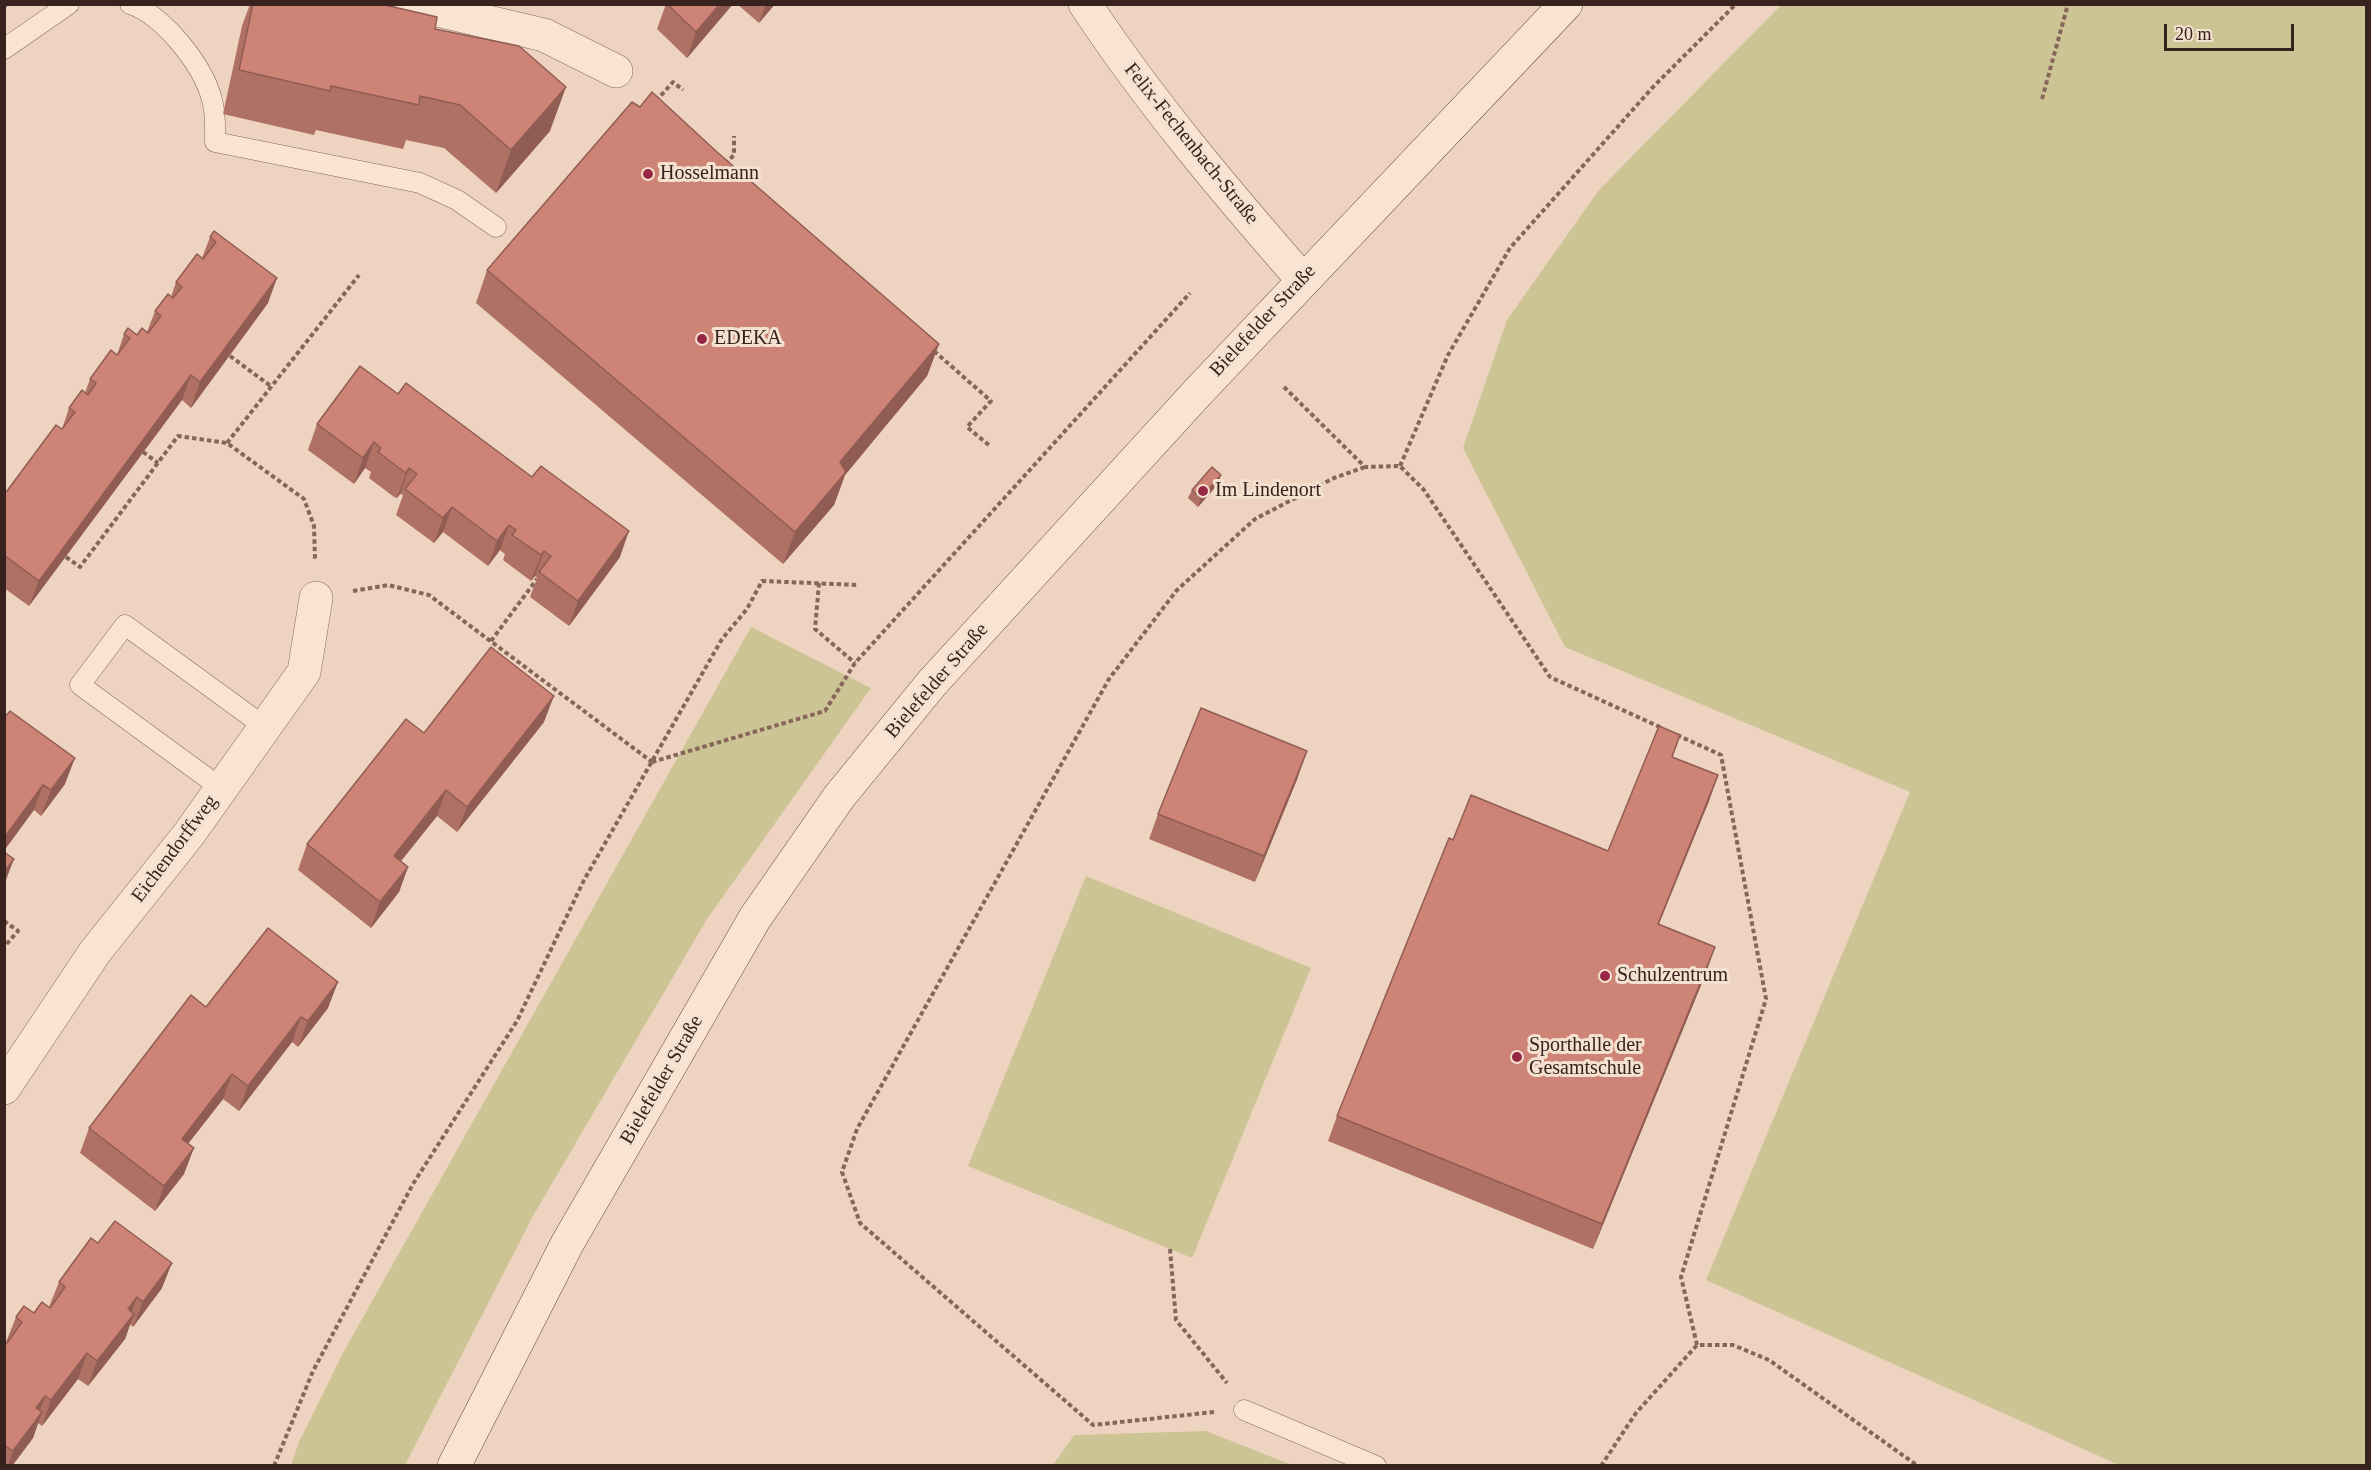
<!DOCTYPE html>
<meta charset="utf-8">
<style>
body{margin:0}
#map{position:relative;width:2371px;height:1470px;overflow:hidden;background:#eed4c0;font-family:Georgia,serif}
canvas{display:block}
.frame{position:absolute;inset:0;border:6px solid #37221d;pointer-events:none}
.scale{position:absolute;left:2164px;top:24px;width:130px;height:27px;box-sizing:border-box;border:3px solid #37221d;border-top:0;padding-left:8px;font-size:18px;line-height:21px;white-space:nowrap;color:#37221d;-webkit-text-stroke:4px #f5e1d0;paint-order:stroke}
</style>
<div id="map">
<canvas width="2371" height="1470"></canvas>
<div class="frame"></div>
<div class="scale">20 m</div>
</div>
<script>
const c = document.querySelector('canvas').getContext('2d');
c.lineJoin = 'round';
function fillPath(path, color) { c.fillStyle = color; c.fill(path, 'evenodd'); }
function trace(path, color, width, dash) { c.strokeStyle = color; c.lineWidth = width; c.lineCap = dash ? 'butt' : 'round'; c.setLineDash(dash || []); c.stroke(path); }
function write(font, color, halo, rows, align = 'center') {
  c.font = font + ' Georgia,serif'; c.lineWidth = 6; c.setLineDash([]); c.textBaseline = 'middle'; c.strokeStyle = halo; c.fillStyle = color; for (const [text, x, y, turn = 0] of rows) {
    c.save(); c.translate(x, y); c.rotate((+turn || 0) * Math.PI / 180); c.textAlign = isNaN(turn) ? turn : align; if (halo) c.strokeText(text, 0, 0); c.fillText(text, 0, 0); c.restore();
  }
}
fillPath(new Path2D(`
 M1781,5H2366V1465H2119L1706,1280L1910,792L1565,647L1463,448L1507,320L1599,190Z
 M751,627L871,688L707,919L533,1216L405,1465H291L299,1442L344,1351Z
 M1086,876L1311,968L1192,1258L968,1166Z
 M1206,1431L1292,1465H1053L1074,1435Z`), '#ccc494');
const service = new Path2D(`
 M130,4C164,15 204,67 212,100C216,113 215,128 215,142L420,183L457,200L496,227
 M4,49L69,4
 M221,788L80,685L125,625L265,727
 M1244,1410L1376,1466`);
const minor = new Path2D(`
 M411,4L544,35L616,71
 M1085,4C1149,101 1226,192 1302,279
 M4,1088L95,952L189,834L304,672L316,598`);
const secondary = new Path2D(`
 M454,1466L567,1244L755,918L839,797L932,683L1198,392L1566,4`);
trace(service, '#876558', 21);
trace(minor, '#876558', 34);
trace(secondary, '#69463b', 34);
trace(new Path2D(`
 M2042,99L2068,4
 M656,101L673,82L683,90
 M725,164L734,155V136
 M934,351L991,401L967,427L990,446
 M230,356L272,387
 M1284,387L1365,467L1400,466L1424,490L1550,677L1662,728
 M227,443L359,275
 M143,452L158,463
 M1400,466L1448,355L1510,248L1653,87L1736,4
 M66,557L80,567L178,436L227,443L304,499L314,526L315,559
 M819,583L815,629L855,663
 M353,591L388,585L429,595L652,762
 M491,641L537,579
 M1677,735L1721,755L1766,999L1681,1277L1697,1345H1733L1769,1360L1918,1466
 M652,762L825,711L855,663L1190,293
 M4,921L18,931L4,947
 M1170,1249L1176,1320L1227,1383
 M1214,1412L1093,1425L860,1223L842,1172L857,1129L1109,679L1177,590L1255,519L1334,478L1365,467
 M274,1466L313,1371L413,1184L517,1021L584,880L722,639L747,609L762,581L858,585
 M1601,1466L1636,1413L1697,1345`), '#876558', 4, [4.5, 3]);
trace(service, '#f9e4d3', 20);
trace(minor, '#f9e4d3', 33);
trace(secondary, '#f9e4d3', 33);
fillPath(new Path2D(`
 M250,4H381L435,29L550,131L496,193L444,148L406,140L403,149L316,130L314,135L223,114L242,26Z
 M666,4H733L687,58L657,29Z
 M737,4H775L759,23Z
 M640,107L717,152L939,344L927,376L845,475L834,505L783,564L476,303L487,270Z
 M214,231L268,303L191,408L182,400L29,606L4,588V495L62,429L69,408L85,393L90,379L117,355L124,334L137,335L147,332L155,311L171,297L176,282L202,258L210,237Z
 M360,366L620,557L569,626L530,597L537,578L535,576L531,581L503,560L505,554L500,550L488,566L443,532L434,543L396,515L403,495L400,494L397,498L394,497L369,478L371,472L365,468L354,484L308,450L317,424Z
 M1218,484L1198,507L1188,498L1192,490Z
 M10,711L65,784L41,816L34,810Z
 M544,722L457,832L437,816L401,861L408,867L399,892L371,928L298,870L307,844L424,733Z
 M1672,757L1718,775L1709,801L1659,924L1706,973L1593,1249L1328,1141L1337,1116L1608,851Z
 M1298,777L1255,882L1149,839L1158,814Z
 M206,1007L328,1008L298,1047L292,1042L239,1111L223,1099L188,1144L184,1174L155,1211L80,1153L89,1128Z
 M59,1282L162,1288L133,1327L130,1324L125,1339L88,1386L78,1379L42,1426L38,1423L33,1438L12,1466H4V1341L6,1342L16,1317L34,1313L49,1307Z`), '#b07165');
fillPath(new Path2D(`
 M4,4H9L4,10Z
 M720,4H733L687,58L696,32Z
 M766,4H775L759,23Z
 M566,87L550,131L496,193L511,150Z
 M277,278L268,303L191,408L200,382Z
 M939,344L927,376L845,475L834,505L783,564L795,532L840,462Z
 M191,375L182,400L29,606L39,581Z
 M374,442L365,468L354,484L363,458Z
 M409,468L400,494L397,498L406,473Z
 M1221,475L1218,484L1198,507L1201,498Z
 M452,507L443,532L434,543L443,518Z
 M509,525L500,550L488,566L497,541Z
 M629,531L620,557L569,626L578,601Z
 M544,551L535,576L531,581L541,555Z
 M554,696L544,722L457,832L467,807Z
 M1307,751L1298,777L1255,882L1264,856Z
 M75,758L65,784L41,816L51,790Z
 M1718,775L1709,801L1648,949L1658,924Z
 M43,785L34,810L4,851V838Z
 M446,790L437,816L385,881L394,856Z
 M14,859L4,885V872Z
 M408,867L399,892L371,928L380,902Z
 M1715,947L1706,973L1593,1249L1602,1224Z
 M338,982L328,1008L298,1047L308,1021Z
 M301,1017L292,1042L239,1111L248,1086Z
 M232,1074L223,1099L172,1164L182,1139Z
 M194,1148L184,1174L155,1211L164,1186Z
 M172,1263L162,1288L133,1327L143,1302Z
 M137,1297L128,1322L134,1314L125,1339L88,1386L97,1361L128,1309Z
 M87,1353L78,1379L42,1426L51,1400Z
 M45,1396L36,1421L42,1412L33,1438L12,1466H8L13,1451L36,1408Z`), '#905c53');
const building = new Path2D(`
 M253,4H381L437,17L435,29L519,46L566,87L511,150L460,105L420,96L419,105L331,86L330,91L239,70Z
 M667,4H720L696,32Z
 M652,92L717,152L939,344L840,462L846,472L795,532L487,270L632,102L640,107Z
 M214,231L277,278L200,382L191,375L39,581L4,555V495L56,425L62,429L75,412L69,408L82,390L88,395L96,383L90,379L111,350L117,355L130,338L124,334L128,328L137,335L142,328L148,333L161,316L155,311L168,294L173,298L182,287L176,282L197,254L203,259L216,242L210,237Z
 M360,366L398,394L406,383L532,477L541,466L629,531L578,601L539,572L551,556L544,551L541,555L512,535L516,530L509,525L497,541L452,507L443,518L405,489L417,474L409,468L406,473L403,471L378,452L381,448L374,442L363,458L317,424Z
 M1212,467L1221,475L1201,498L1192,490Z
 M491,647L554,696L467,807L446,790L394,856L408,867L380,902L307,844L406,719L424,733Z
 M1201,708L1307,751L1264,856L1158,814Z
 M10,711L75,758L51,790L43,785L4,838V718Z
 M1659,726L1680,735L1672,757L1718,775L1658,924L1715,947L1602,1224L1337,1116L1449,838L1453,840L1471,795L1608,851Z
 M4,852L14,859L4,872Z
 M268,928L338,982L308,1021L301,1017L248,1086L232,1074L182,1139L194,1148L164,1186L89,1128L191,995L206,1007Z
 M115,1221L172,1263L143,1302L137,1297L128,1309L134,1314L97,1361L87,1353L51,1400L45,1396L36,1408L42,1412L13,1451L4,1445V1341L7,1343L22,1322L16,1317L24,1306L34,1313L42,1302L50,1308L65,1287L59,1282L91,1238L98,1243Z`);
fillPath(building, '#cd8376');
trace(building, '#905c53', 1.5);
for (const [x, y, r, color] of [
 [648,174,6,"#962845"],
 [702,339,6,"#962845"],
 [1203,491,6,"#962845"],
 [1605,976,6,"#962845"],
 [1517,1057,6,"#962845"]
]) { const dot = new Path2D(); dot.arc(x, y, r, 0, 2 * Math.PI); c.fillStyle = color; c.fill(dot); trace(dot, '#f5e1d0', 2); }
write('20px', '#37221d', '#f5e1d0', [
 ["Felix-Fechenbach-Straße",1191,144,51],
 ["Bielefelder Straße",1263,321,-47],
 ["Bielefelder Straße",937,681,-49],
 ["Eichendorffweg",175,849,-53],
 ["Bielefelder Straße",662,1080,-60]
]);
write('20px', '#37221d', '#f5e1d0', [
 ["Hosselmann",660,174],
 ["EDEKA",714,339],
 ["Im Lindenort",1215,491],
 ["Schulzentrum",1617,976],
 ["Sporthalle der",1529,1046],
 ["Gesamtschule",1529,1069]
], 'left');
</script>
